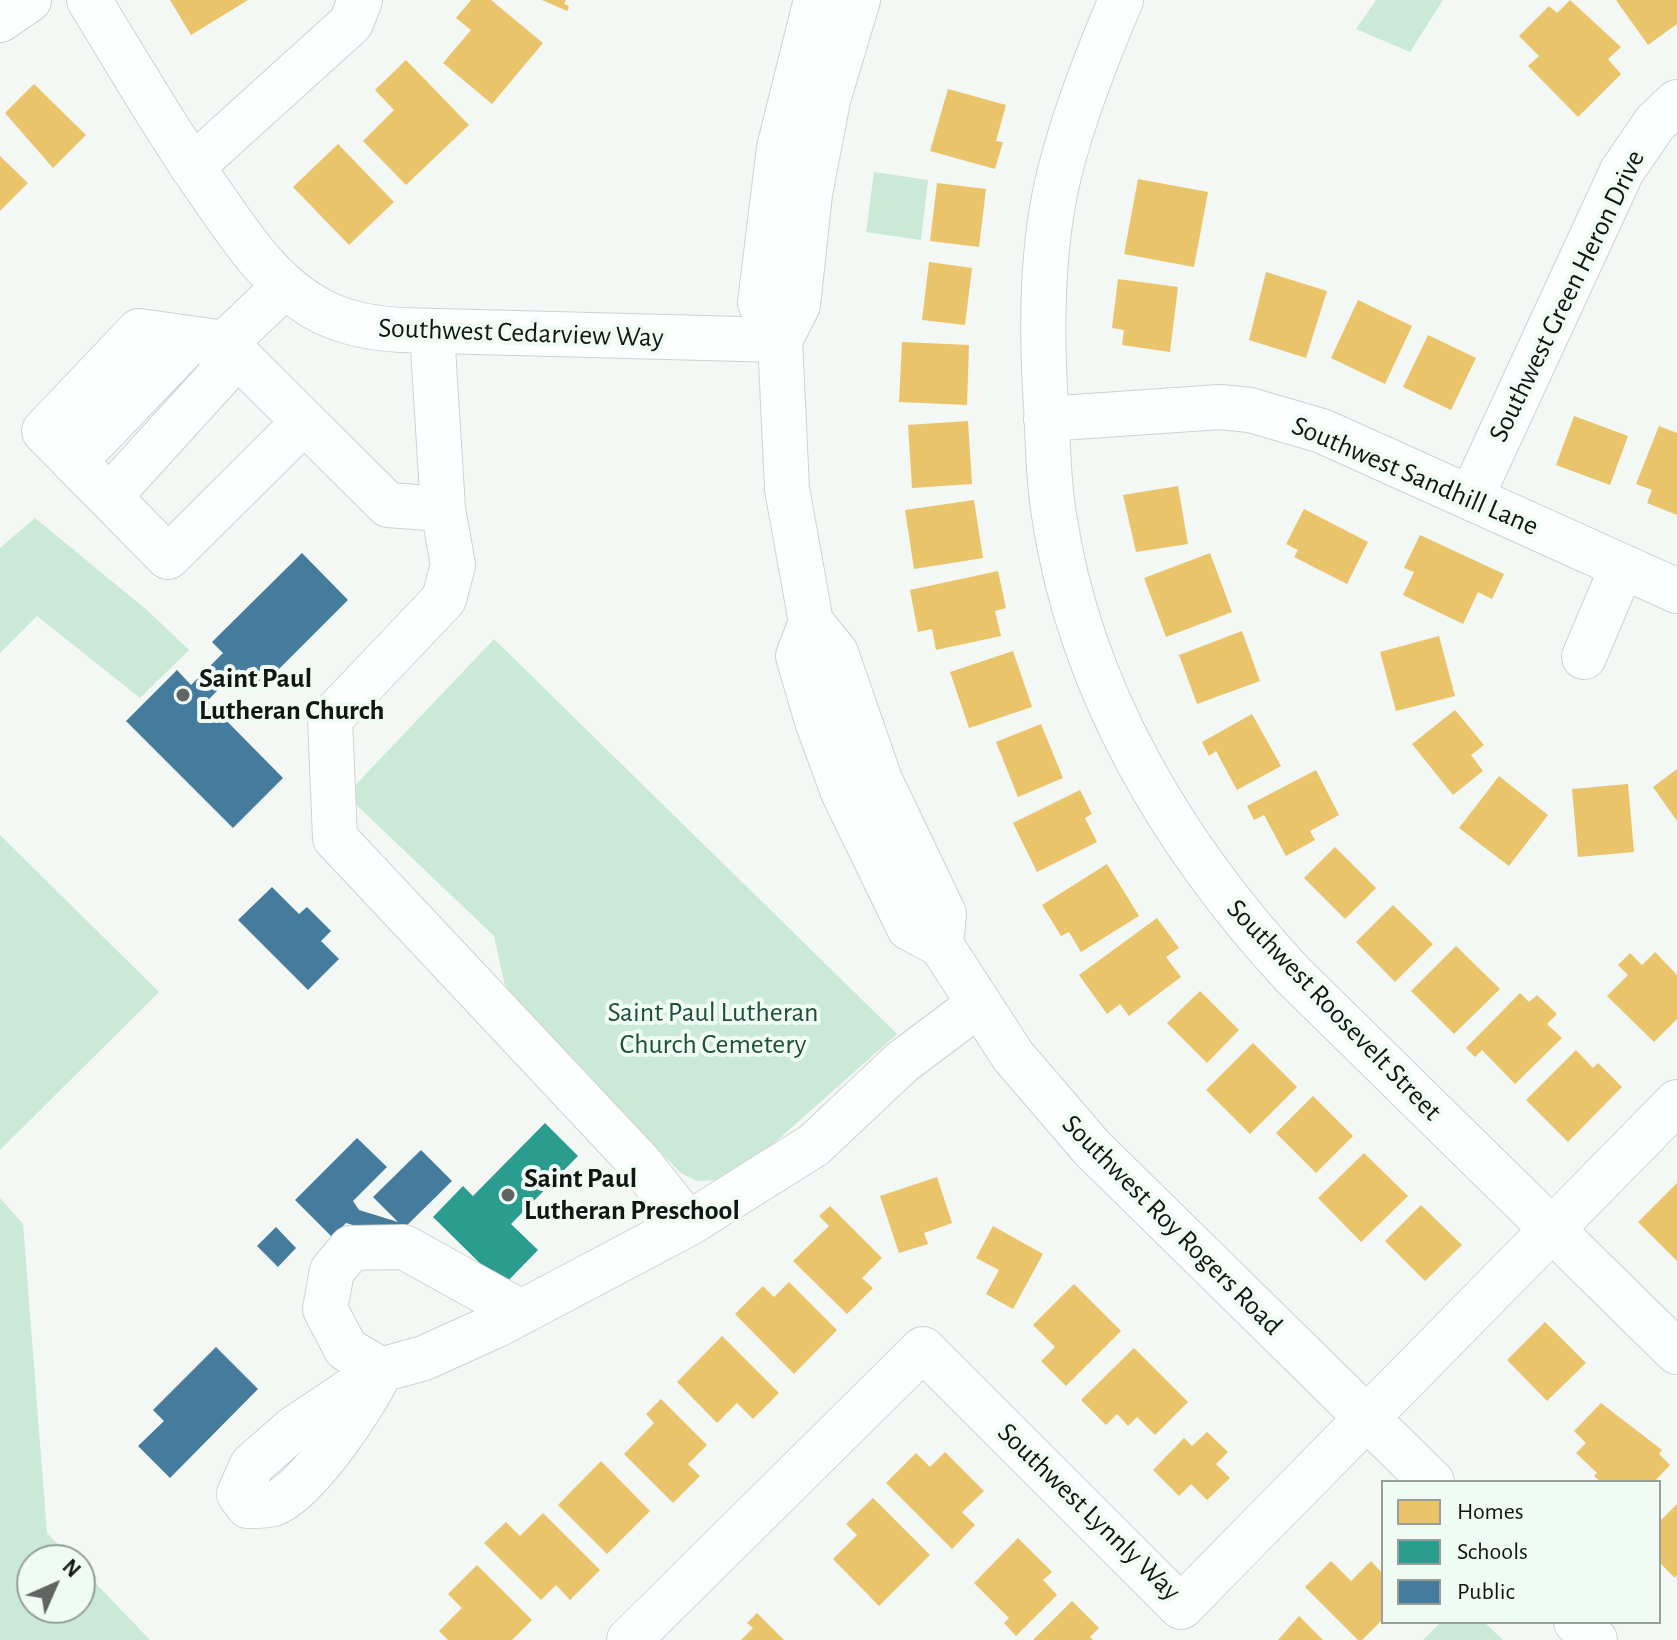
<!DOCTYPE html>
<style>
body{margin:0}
#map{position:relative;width:1677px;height:1640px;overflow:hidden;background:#f3f8f5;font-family:"Alegreya Sans",sans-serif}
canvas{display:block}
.legend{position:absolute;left:1381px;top:1480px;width:280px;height:144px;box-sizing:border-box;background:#f0fbf4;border:2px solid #979f9a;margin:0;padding:10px 14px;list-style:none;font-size:24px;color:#111513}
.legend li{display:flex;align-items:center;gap:16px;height:40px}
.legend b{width:40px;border:2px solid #979f9a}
.north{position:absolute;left:16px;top:1544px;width:80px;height:80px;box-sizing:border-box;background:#f0fbf4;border:2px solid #979f9a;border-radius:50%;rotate:45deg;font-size:22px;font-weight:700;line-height:32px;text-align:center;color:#111513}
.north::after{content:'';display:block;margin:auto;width:28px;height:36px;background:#606462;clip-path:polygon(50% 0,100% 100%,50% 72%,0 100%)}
</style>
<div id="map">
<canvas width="1677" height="1640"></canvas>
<ul class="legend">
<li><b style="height:22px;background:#e9c46a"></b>Homes</li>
<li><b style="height:22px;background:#2a9d8f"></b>Schools</li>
<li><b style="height:22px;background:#457b9d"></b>Public</li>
</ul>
<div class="north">N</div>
</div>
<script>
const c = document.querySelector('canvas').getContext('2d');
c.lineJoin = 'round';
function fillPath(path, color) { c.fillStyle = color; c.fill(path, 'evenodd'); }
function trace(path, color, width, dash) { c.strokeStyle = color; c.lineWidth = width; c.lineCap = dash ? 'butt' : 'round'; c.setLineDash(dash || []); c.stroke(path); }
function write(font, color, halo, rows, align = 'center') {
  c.font = font + ' "Alegreya Sans",sans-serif'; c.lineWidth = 8; c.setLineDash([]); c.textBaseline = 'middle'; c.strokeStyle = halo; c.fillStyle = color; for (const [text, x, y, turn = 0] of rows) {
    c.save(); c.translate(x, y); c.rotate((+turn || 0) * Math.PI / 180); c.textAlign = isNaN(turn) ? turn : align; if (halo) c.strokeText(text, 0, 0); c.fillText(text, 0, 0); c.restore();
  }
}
fillPath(new Path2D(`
 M1376,0H1443L1410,52L1356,29Z
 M874,172L928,180L921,240L866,232Z
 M35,518L148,611L189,650L140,698L37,616L0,653V548Z
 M494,639L897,1034L755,1160L719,1180L697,1181L681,1173L514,1003L504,982L494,936L346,795Z
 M0,835L159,992L0,1150Z
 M0,1198L23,1224L47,1533L73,1560H32V1608H80V1567L150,1640H0Z
 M1441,1622H1484L1503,1640H1423Z`), '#cae9d7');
fillPath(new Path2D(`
 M170,0H248L191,35Z
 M471,0H491L543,43L492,104L443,63L471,30L456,18Z
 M542,0H566L564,4L569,6L567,11Z
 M1570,0L1621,47L1608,59L1621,74L1578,117L1528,66L1539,56L1519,36L1549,6L1557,13Z
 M1616,0H1677V24L1648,45Z
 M406,60L469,125L406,185L363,141L394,110L375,90Z
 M34,84L86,135L53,168L5,113Z
 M948,89L1006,105L996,141L1003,142L995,169L930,151Z
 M338,144L394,202L349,245L293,187Z
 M0,156L28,183L0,211Z
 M1138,179L1208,192L1194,267L1124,254Z
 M937,183L986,189L979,247L930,241Z
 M929,262L972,268L965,325L922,320Z
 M1266,272L1327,291L1306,358L1249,340Z
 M1118,279L1178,287L1170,352L1122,345L1124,330L1112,328Z
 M1358,300L1412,326L1385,384L1331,358Z
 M1428,335L1476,358L1451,410L1403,387Z
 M902,342L969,345L967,405L899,402Z
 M1574,416L1628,436L1610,485L1556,465Z
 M968,421L972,484L912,488L908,425Z
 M1659,426L1677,433V515L1647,503L1652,490L1636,484Z
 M1178,486L1188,544L1136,552L1123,495Z
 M974,500L983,558L914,569L905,510Z
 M1304,509L1368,542L1347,584L1294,557L1298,550L1286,544Z
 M1420,535L1504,574L1492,599L1478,592L1463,624L1403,595L1414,572L1404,568Z
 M1210,553L1232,612L1166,637L1144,578Z
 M998,571L1006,608L995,611L1001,636L936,650L932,629L918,632L910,590Z
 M1242,631L1260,681L1197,704L1179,655Z
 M1439,636L1455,696L1396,711L1380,652Z
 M1013,651L1032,707L969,728L950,672Z
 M1455,710L1484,745L1471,755L1483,771L1453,795L1412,744Z
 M1252,714L1281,766L1237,790L1216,751L1209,756L1202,742Z
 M1041,724L1063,778L1018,797L996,742Z
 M1677,769V821L1653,787Z
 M1316,770L1339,815L1310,831L1315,840L1286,856L1264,815L1254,820L1247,806Z
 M1499,776L1548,815L1509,866L1459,828Z
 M1628,784L1634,852L1578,857L1572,789Z
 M1080,790L1092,814L1085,818L1097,842L1037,872L1013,823Z
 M1335,847L1376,888L1345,919L1304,878Z
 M1107,864L1139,916L1081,952L1069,932L1061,936L1042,905Z
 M1393,905L1433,944L1395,982L1356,942Z
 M1157,918L1179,948L1166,957L1181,977L1129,1016L1120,1004L1107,1014L1079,975Z
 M1456,946L1500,989L1454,1034L1411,991Z
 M1655,952L1677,975V1019L1654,1042L1607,996L1628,975L1618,965L1630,953L1642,965Z
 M1200,991L1239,1030L1207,1063L1167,1023Z
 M1520,993L1529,1002L1537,995L1557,1014L1547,1024L1562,1038L1515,1084L1482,1050L1475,1057L1466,1048Z
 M1253,1043L1297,1087L1250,1134L1206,1090Z
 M1576,1050L1593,1068L1598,1063L1622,1087L1568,1142L1526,1100Z
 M1313,1096L1353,1136L1316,1173L1276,1133Z
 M1364,1153L1408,1196L1361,1242L1318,1198Z
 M937,1177L952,1223L924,1233L928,1244L899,1253L880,1196Z
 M1677,1183V1261L1638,1222Z
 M1421,1205L1462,1245L1425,1281L1385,1241Z
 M830,1206L882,1258L862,1278L873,1288L847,1314L793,1261L829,1226L819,1216Z
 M993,1226L1043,1254L1013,1309L986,1294L999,1270L976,1258Z
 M789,1282L837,1330L794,1374L735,1314L763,1286L774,1297Z
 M1074,1284L1121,1331L1066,1386L1041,1361L1055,1347L1033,1325Z
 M1545,1322L1586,1363L1547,1401L1507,1360Z
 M722,1336L779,1393L753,1419L737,1403L717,1423L677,1382Z
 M1134,1348L1188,1402L1155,1435L1137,1417L1128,1426L1117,1414L1106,1425L1081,1400Z
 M661,1399L707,1445L688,1464L700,1476L673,1503L624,1454L654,1423L646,1414Z
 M1601,1403L1662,1450L1659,1454L1670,1465L1654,1482H1601L1594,1476L1597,1473L1576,1453L1586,1443L1574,1431Z
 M1207,1432L1228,1452L1216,1464L1230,1478L1207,1500L1191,1484L1179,1496L1153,1470L1184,1438L1192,1446Z
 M945,1452L984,1491L962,1512L975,1525L952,1549L886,1483L916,1453L930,1467Z
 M601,1461L650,1511L607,1554L558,1505Z
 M873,1498L930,1555L879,1606L833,1559L857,1535L846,1524Z
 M1677,1504V1575L1675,1578L1659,1562V1522Z
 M543,1513L600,1570L570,1600L556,1585L541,1600L484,1543L506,1522L520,1536Z
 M1018,1538L1052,1572L1043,1580L1057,1595L1016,1636L1004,1623L1009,1618L974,1583Z
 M1331,1561L1351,1581L1371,1561L1383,1574V1619L1362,1640H1358L1305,1587Z
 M477,1565L532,1620L512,1640H448L439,1631L462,1608L448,1594Z
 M1072,1601L1099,1628L1090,1637L1093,1640H1033Z
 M757,1613L784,1640H741L753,1628L747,1623Z
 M1299,1616L1323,1640H1278Z`), '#e9c46a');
fillPath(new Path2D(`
 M545,1123L578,1156L511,1224L538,1250L503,1286L433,1217L463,1186L473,1196Z`), '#2a9d8f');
fillPath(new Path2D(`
 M302,553L348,600L259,689L239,669L207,701L283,778L233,828L126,721L177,670L191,685L223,653L212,642Z
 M272,887L299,914L307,907L331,931L321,941L339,959L308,990L238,920Z
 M357,1138L387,1167L353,1201L359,1210L398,1222L373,1197L421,1150L452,1181L395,1237L346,1223L332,1237L295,1200Z
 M276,1227L296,1248L278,1267L257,1246Z
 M216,1347L258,1389L170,1478L138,1446L164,1421L153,1410Z`), '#457b9d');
const minor = new Path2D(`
 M89,0C130,67 170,136 216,201C244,241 270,281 314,307C341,323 370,328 401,330L780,340
 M1121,0C1097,56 1075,112 1060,171C1041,246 1041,329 1046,406C1048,442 1048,479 1054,515C1080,690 1174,847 1293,975L1677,1352
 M0,20L29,0
 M192,167L351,23L360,0
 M432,332L443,509L453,565L444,599L330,719L335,838L639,1162L688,1224
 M1046,419L1220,407L1250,410L1322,431L1677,591
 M303,423L168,557L44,431L139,331L225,343L388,505L443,509
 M74,462L191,340
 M109,497L220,375L225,343L285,286
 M1471,498L1622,171L1655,123L1677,102
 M1584,657L1622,567
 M521,1312L404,1247L351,1248L332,1271L325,1309L346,1349L381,1370L424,1358L497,1325L688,1224L814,1145L902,1062L978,1005
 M381,1370C366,1403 307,1492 273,1504C266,1506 256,1506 248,1506L239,1494L252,1465L293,1429Z
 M629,1640L923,1349L1181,1607L1677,1102`);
const major = new Path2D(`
 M816,0L779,148L760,303L780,340L787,489L811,622L836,653L880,780L944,914L941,945
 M780,340L798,305L810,194L828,100L858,0
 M811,622L798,656L817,721L843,792L909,928L941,945L1013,1056L1092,1148L1432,1482
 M1576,1622L1595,1640`);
trace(minor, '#cfd3d0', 46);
trace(major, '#cfd3d0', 46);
trace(minor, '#fdfefe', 44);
trace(major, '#fdfefe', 44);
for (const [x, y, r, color] of [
 [183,695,8,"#606462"],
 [508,1195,8,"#606462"]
]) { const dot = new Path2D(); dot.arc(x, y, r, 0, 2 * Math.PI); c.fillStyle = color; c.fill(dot); trace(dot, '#f0fbf4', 3); }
write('28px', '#111513', '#f0fbf4', [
 ["Southwest Green Heron Drive",1567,296,-64],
 ["Southwest Cedarview Way",521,333,2],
 ["Southwest Sandhill Lane",1415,476,23],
 ["Southwest Roosevelt Street",1334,1010,46],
 ["Southwest Roy Rogers Road",1172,1225,45],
 ["Southwest Lynnly Way",1089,1512,44]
]);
write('bold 28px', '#111513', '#f0fbf4', [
 ["Saint Paul",199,679],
 ["Lutheran Church",199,711],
 ["Saint Paul",524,1179],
 ["Lutheran Preschool",524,1211]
], 'left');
write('28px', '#1e5037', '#f0fbf4', [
 ["Saint Paul Lutheran",713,1013],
 ["Church Cemetery",713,1045]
]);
</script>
